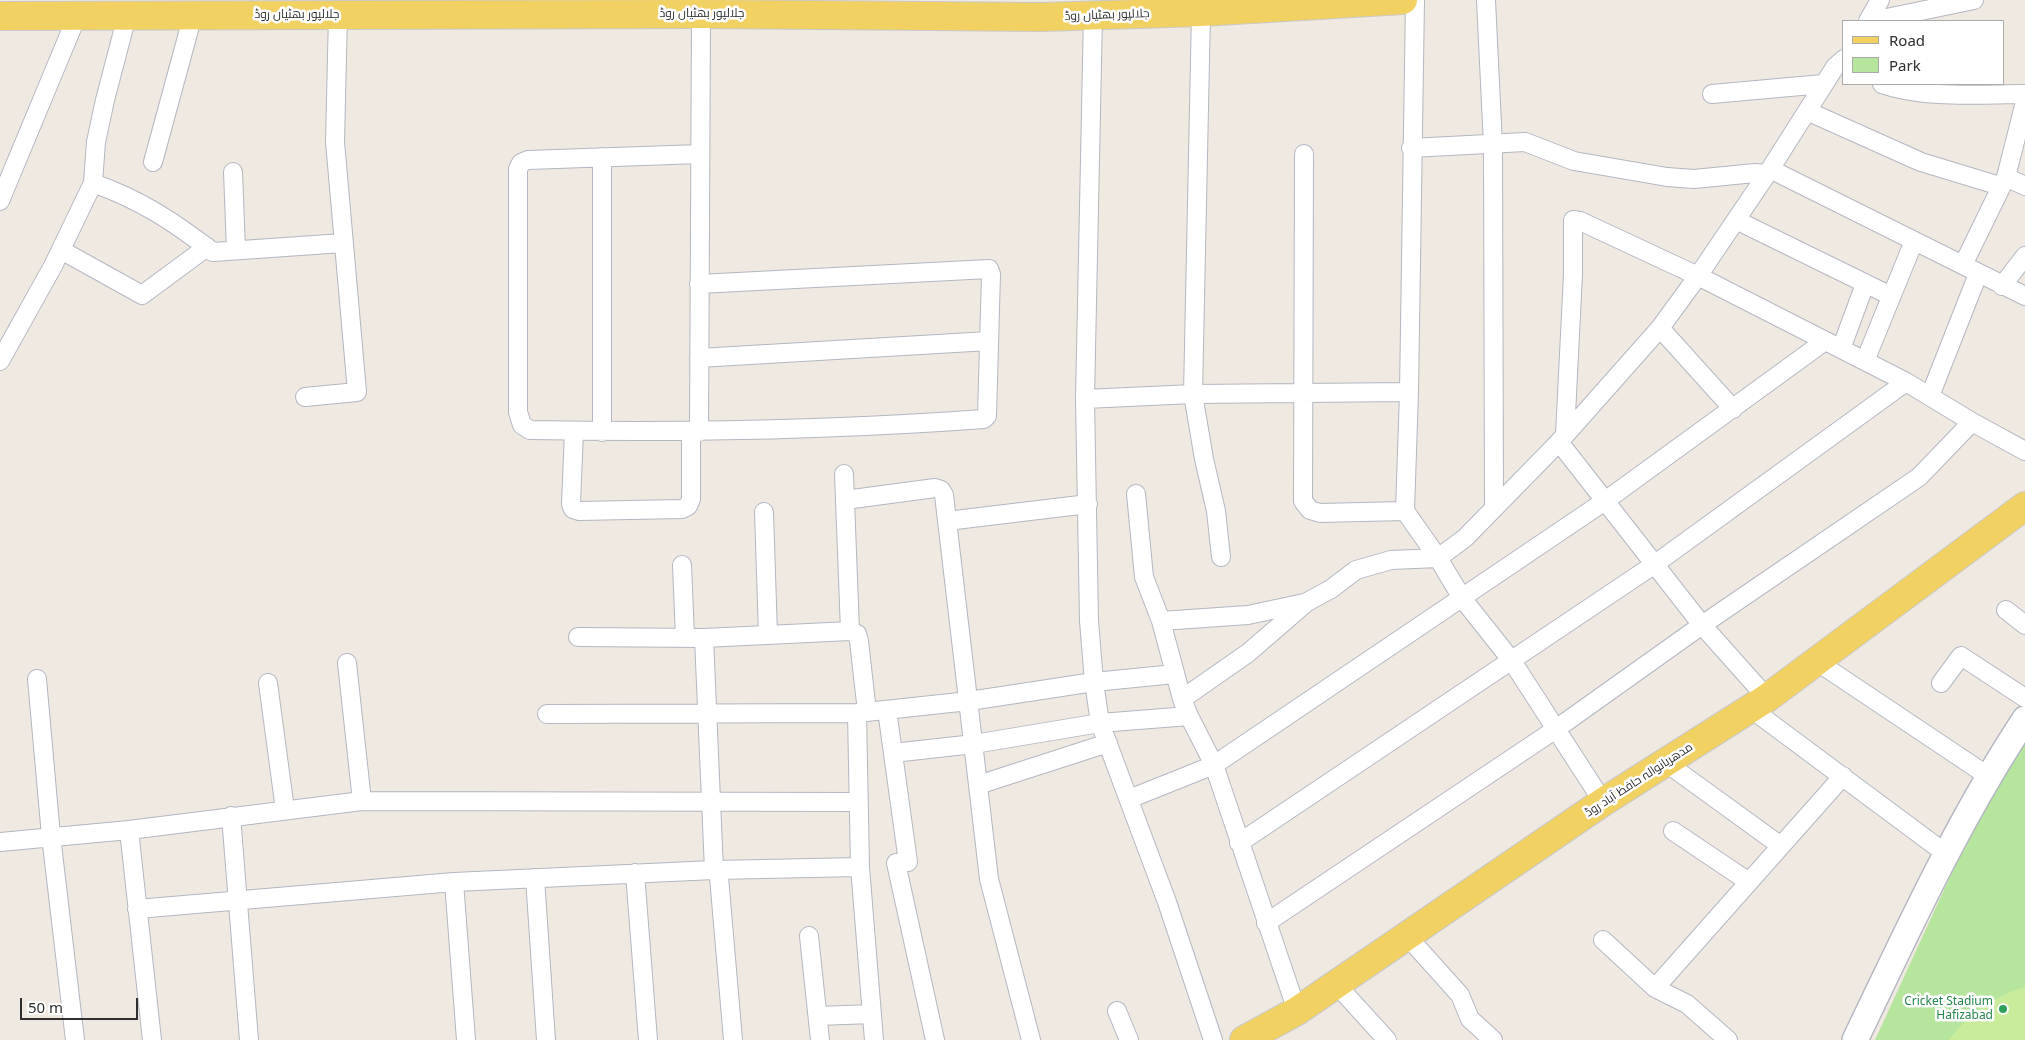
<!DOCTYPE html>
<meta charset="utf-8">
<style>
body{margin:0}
#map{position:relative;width:2025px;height:1040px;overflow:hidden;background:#efe9e1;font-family:"Noto Sans",sans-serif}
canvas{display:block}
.legend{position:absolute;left:1842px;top:20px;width:162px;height:65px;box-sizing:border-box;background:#fff;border:1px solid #ababab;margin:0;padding:6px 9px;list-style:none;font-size:15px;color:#2e2e2e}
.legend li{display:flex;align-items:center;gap:10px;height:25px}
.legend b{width:25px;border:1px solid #ababab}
.scale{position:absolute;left:20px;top:998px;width:118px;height:22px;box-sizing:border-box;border:2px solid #2e2e2e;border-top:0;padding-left:6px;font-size:15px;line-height:18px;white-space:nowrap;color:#2e2e2e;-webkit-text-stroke:4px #fff;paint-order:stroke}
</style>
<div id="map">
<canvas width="2025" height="1040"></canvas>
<ul class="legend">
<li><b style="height:6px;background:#f2d163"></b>Road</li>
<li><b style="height:14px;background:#b6e59e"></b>Park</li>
</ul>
<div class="scale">50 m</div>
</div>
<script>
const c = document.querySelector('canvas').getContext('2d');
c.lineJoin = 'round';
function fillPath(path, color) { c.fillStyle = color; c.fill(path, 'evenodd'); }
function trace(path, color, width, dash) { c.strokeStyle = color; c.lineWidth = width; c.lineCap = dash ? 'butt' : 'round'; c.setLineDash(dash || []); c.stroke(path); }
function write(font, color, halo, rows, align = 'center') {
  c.font = font + ' "Noto Sans",Cairo,sans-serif'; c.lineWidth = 5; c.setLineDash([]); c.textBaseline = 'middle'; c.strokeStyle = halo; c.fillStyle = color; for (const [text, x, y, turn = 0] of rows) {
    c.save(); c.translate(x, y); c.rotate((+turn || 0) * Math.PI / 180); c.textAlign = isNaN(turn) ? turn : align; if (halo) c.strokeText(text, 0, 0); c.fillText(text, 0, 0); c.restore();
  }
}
fillPath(new Path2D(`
 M2025,732V1040H1875L1983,805Z`), '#b6e59e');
fillPath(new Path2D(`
 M2025,987V1040H1949C1966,1016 1997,995 2025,987Z`), '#c9ec9a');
const street = new Path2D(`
 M1415,0L1409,392L1405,511L1438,558L1462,598L1512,661L1603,802
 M1486,0L1493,145L1494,508
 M1201,12L1193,394L1204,459L1216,511L1221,557
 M1093,15L1085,399L1089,621L1094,682L1100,723L1167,902L1213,1040
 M1868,21L1880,0
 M1872,21L1974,0
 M1882,84C1924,99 1981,94 2025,94
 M1712,94L1823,84
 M1807,111L1921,162L2000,186
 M1411,148L1525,142L1574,161L1667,177L1694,179L1755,173L1767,174
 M1304,154L1303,501L1310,510L1320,513L1405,511
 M602,157V432
 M153,162L193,15
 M1770,169L2025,296
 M233,172L236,250
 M2006,177L2025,186
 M93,183C141,200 174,222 213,252L343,243
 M0,201L77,16
 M1736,220L1891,296
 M61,250L142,295L207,247
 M1963,265L2006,177L2025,102
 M699,284L989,269L991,274L987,416L984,419C833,430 682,433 530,430L522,425L518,412V169L521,163L528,160L700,154
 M2002,286L2025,256
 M1660,328L1733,409
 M1841,349L1865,284
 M699,358L989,341
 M0,361L53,266L93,183L96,142L105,100L127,16
 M1865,361L1914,241
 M1930,396L1978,274
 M305,397L357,392L335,142L338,14
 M1085,399L1193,394L1409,392
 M574,431L571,504L573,509L579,511L682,509L688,506L691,499V432
 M699,432L701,14
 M1565,435L1573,274V220L1580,221L1698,276L1906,382L1972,422L2025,451
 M1559,442L1702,625L1767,698
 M844,474L850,631
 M1136,494L1144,577L1161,621L1182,699L1189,716L1214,765L1297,1011
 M845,500L935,488L941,490L944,495L989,879L1031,1040
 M764,512L768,635
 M947,521L1088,504
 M682,565L685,638
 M2006,610L2025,625
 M1161,621L1248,615L1304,603
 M578,637L704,638L850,631L857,634L859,641L867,712
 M704,638L714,870L719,877L733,1040
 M1816,661L1988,776
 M347,663L362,801
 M37,679L51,836L75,1040
 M268,683L285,810
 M1941,683L1961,656L2025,698
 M1182,699L1248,653L1307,602L1331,589L1356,570L1391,560L1438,558L1465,538L1559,442L1660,328L1698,276L1767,174L1835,67L1844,59
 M1750,708L1945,853
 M887,710L908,862L896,863L935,1040
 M857,713L860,867L874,1040
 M547,714L857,713L969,701L1094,682L1175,674
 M893,753L974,744L1100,723L1189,716
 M1665,762L1781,846
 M978,785L1108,743
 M1129,799L1214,765L1605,501L1825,341
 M231,816L249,1040
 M129,830L152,1040
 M1673,831L1749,882
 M0,842L129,830L362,801L859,802
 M1239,843L1655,564L1906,382
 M635,873L648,1040
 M535,878L546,1040
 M454,882L466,1040
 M137,909L454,882L714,870L860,867
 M1266,923L1556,729L1702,625L1919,477L1972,422
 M809,936L820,1040
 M1407,936L1460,995L1470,1019L1493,1040
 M1603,940L1655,988L1687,1004L1728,1040
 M1336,984L1387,1040
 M1655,988L1843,776
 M1117,1011L1129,1040
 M818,1016L872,1014`);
const secondary = new Path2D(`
 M1855,1040C1908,930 1957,822 2025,719`);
const primary = new Path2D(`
 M0,16L701,14L1042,17L1201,12L1403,0
 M1244,1040L1297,1011L1603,802L1767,698L2025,506`);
trace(street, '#b4b7c1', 20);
trace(secondary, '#b4b7c1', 28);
trace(primary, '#c9c9c9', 30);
trace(street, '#fff', 18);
trace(secondary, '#fff', 25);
trace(primary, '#f2d163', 28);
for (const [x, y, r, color] of [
 [2003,1009,5,"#2e9e5b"]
]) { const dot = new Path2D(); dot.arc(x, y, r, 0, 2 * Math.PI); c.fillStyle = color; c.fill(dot); trace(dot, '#fff', 2); }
write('12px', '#2e2e2e', '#fff', [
 ["جلالپور بھٹیاں روڈ",702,14],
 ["جلالپور بھٹیاں روڈ",297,15],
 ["جلالپور بھٹیاں روڈ",1107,15,-2],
 ["مدھریانوالہ حافظ آباد روڈ",1639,780,-33]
]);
write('12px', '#27864d', '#fff', [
 ["Cricket Stadium",1993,1002],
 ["Hafizabad",1993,1016]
], 'right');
</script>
